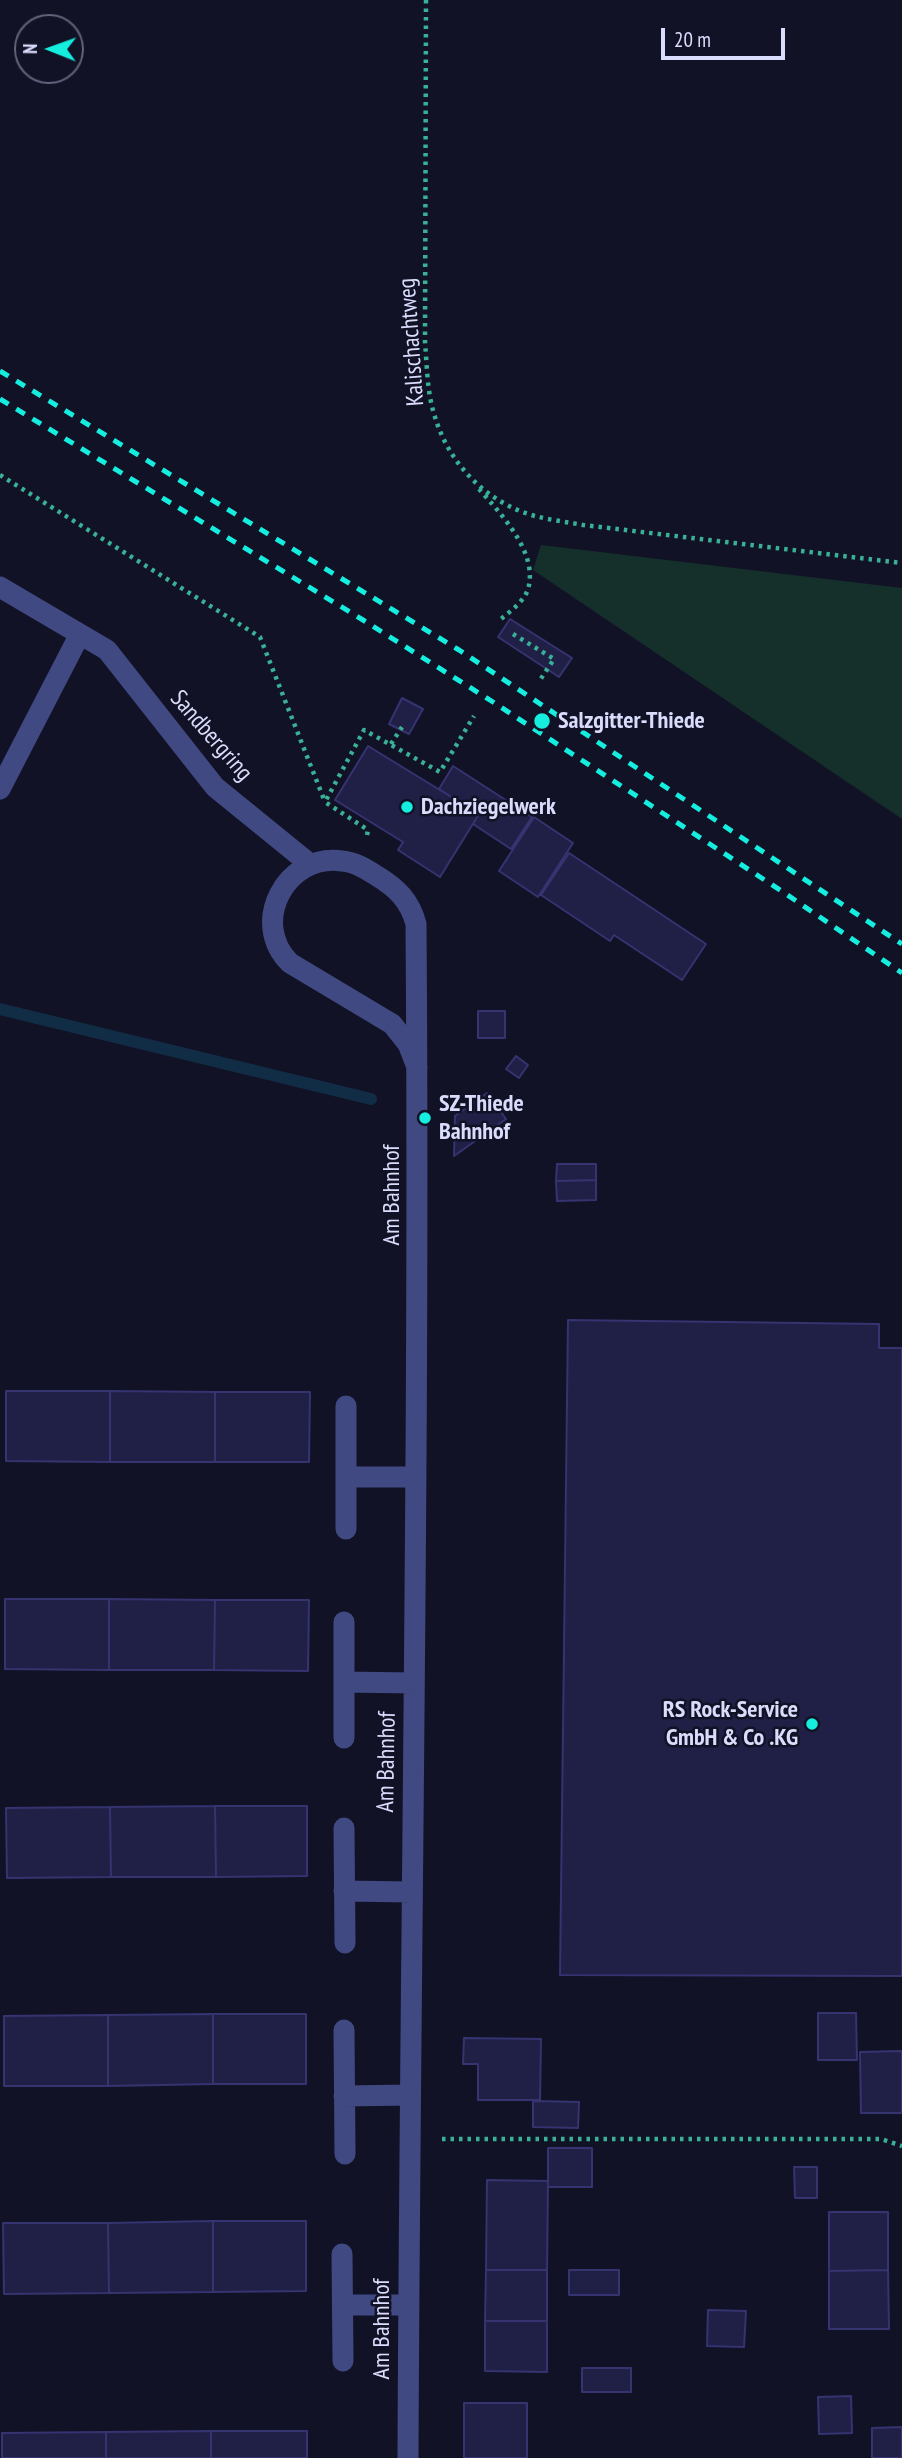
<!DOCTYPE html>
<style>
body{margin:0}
#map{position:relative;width:902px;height:2458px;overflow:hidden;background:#121226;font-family:"PT Sans Narrow",sans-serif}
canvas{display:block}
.north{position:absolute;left:14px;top:14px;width:70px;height:70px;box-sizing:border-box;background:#121226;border:2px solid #62637c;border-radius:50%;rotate:271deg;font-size:19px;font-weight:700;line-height:28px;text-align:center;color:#dadcfc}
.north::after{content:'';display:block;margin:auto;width:24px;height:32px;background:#15eddf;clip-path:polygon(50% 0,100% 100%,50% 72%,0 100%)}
.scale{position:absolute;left:661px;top:28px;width:124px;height:32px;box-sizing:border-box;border:4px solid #dadcfc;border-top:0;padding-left:9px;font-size:21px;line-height:24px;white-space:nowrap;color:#dadcfc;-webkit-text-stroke:5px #121226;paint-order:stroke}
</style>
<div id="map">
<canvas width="902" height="2458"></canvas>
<div class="north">N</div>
<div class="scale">20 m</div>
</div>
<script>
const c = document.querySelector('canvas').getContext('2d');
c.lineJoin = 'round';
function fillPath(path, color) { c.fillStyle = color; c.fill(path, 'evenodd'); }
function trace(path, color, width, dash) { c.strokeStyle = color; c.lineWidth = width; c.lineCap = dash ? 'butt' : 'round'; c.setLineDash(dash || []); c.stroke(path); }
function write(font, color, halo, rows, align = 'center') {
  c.font = font + ' "PT Sans Narrow",sans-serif'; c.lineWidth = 5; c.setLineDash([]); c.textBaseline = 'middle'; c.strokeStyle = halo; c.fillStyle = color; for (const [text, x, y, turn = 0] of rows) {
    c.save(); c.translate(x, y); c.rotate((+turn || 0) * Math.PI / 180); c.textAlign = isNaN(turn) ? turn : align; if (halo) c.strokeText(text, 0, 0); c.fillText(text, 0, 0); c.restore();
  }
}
fillPath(new Path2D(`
 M541,545L902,588V819L533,570Z`), '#15302b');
trace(new Path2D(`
 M0,1009L371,1099`), '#112d46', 12);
const building = new Path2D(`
 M510,619L572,658L559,677L498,637Z
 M402,698L423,709L409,734L389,724Z
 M368,746L479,814L440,877L398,850L403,842L335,800Z
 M453,766L532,817L511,849L473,824L479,814L439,789Z
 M534,817L573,843L538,897L499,871Z
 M569,853L706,944L682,980L614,935L610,941L541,895Z
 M478,1011H505V1038H478Z
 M516,1056L528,1065L519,1078L506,1069Z
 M487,1093L506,1119L454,1156L455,1116Z
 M557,1164H596V1180L556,1181Z
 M596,1180V1200L557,1201L556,1181Z
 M568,1320L879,1324V1348H902V1976L560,1975Z
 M6,1391H110V1462L6,1461Z
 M110,1391L215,1392V1462H110Z
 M215,1392H310L309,1462H215Z
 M5,1599H109V1670L5,1669Z
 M109,1599L215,1600L214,1670H109Z
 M215,1600H309L308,1671L214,1670Z
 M215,1806L216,1877H111L110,1807Z
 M215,1806H307V1876L216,1877Z
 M110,1807L111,1877L7,1878L6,1808Z
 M818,2013H856L857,2060H818Z
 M213,2014V2084L108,2086V2015Z
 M213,2014H306V2084H213Z
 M108,2015V2086H4V2016Z
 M464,2038L541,2039L540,2100H478V2064H463Z
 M902,2051V2113H861L860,2052Z
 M533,2101L579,2102L578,2128L533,2127Z
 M548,2148H592V2187H548Z
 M794,2167H817V2198H795Z
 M487,2180L548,2181L547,2270H486Z
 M829,2212H888V2270L829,2271Z
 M213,2221V2292L109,2293L108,2223Z
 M213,2221H306V2291L213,2292Z
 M3,2223H108L109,2293L4,2294Z
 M486,2270H547V2321H485Z
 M569,2270H619V2295H569Z
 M888,2270L889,2329H829V2271Z
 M708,2310L746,2311L744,2347L707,2346Z
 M485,2321H547V2372L485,2371Z
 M582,2368H631V2392H582Z
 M851,2396L852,2433L819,2434L818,2397Z
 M464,2403H527V2458H464Z
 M902,2427V2458H872V2428Z
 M211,2431V2458H106V2432Z
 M211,2431H307V2458H211Z
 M106,2432V2458H2V2433Z`);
fillPath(building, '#201f46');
trace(building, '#353370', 2);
trace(new Path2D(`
 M426,0L425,342C427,366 427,393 435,417C449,464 487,503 535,516C550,520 567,522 583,525L902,563
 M0,475L260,637L325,802
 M479,489C500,513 536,550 529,585C527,599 512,610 501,619
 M513,634L554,659L540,680
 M391,744L402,727
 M367,835L368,830L325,802L364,730L440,772L474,716
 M442,2139H881L902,2146`), '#39b196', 4.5, [3.5, 5]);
trace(new Path2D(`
 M0,587L107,650L215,787L311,865
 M0,789L80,634
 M346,1477H416
 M346,1529V1406
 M344,1622V1738
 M344,1682L414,1683
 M344,1828L345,1943
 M344,1891L412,1892
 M344,2030L345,2154
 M344,2096L410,2095
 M342,2254L343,2361
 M343,2305H409
 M408,2458C410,1947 420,1435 416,924C410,901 397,888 377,876C366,869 355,862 342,861C286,853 249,923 290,963L392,1024L408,1044L417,1067`), '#404982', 21);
trace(new Path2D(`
 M0,371L459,650L902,944
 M0,399L363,620L493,702L783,892L902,973`), '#15eddf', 5, [10, 9]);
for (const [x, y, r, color] of [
 [542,721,9,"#15eddf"],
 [407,807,7,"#15eddf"],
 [425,1118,7,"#15eddf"],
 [812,1724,7,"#15eddf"]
]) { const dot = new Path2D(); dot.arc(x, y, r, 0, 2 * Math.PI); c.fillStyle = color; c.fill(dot); trace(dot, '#121226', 2.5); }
write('24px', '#dadcfc', '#121226', [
 ["Kalischachtweg",412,342,-94],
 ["Sandbergring",211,736,49],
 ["Am Bahnhof",392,1195,-90],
 ["Am Bahnhof",387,1762,-89],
 ["Am Bahnhof",382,2329,-90]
]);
write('bold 24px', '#dadcfc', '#121226', [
 ["Salzgitter-Thiede",558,721],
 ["Dachziegelwerk",421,807],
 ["SZ-Thiede",439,1104],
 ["Bahnhof",439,1132],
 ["RS Rock-Service",798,1710,"right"],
 ["GmbH & Co .KG",798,1738,"right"]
], 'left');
</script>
